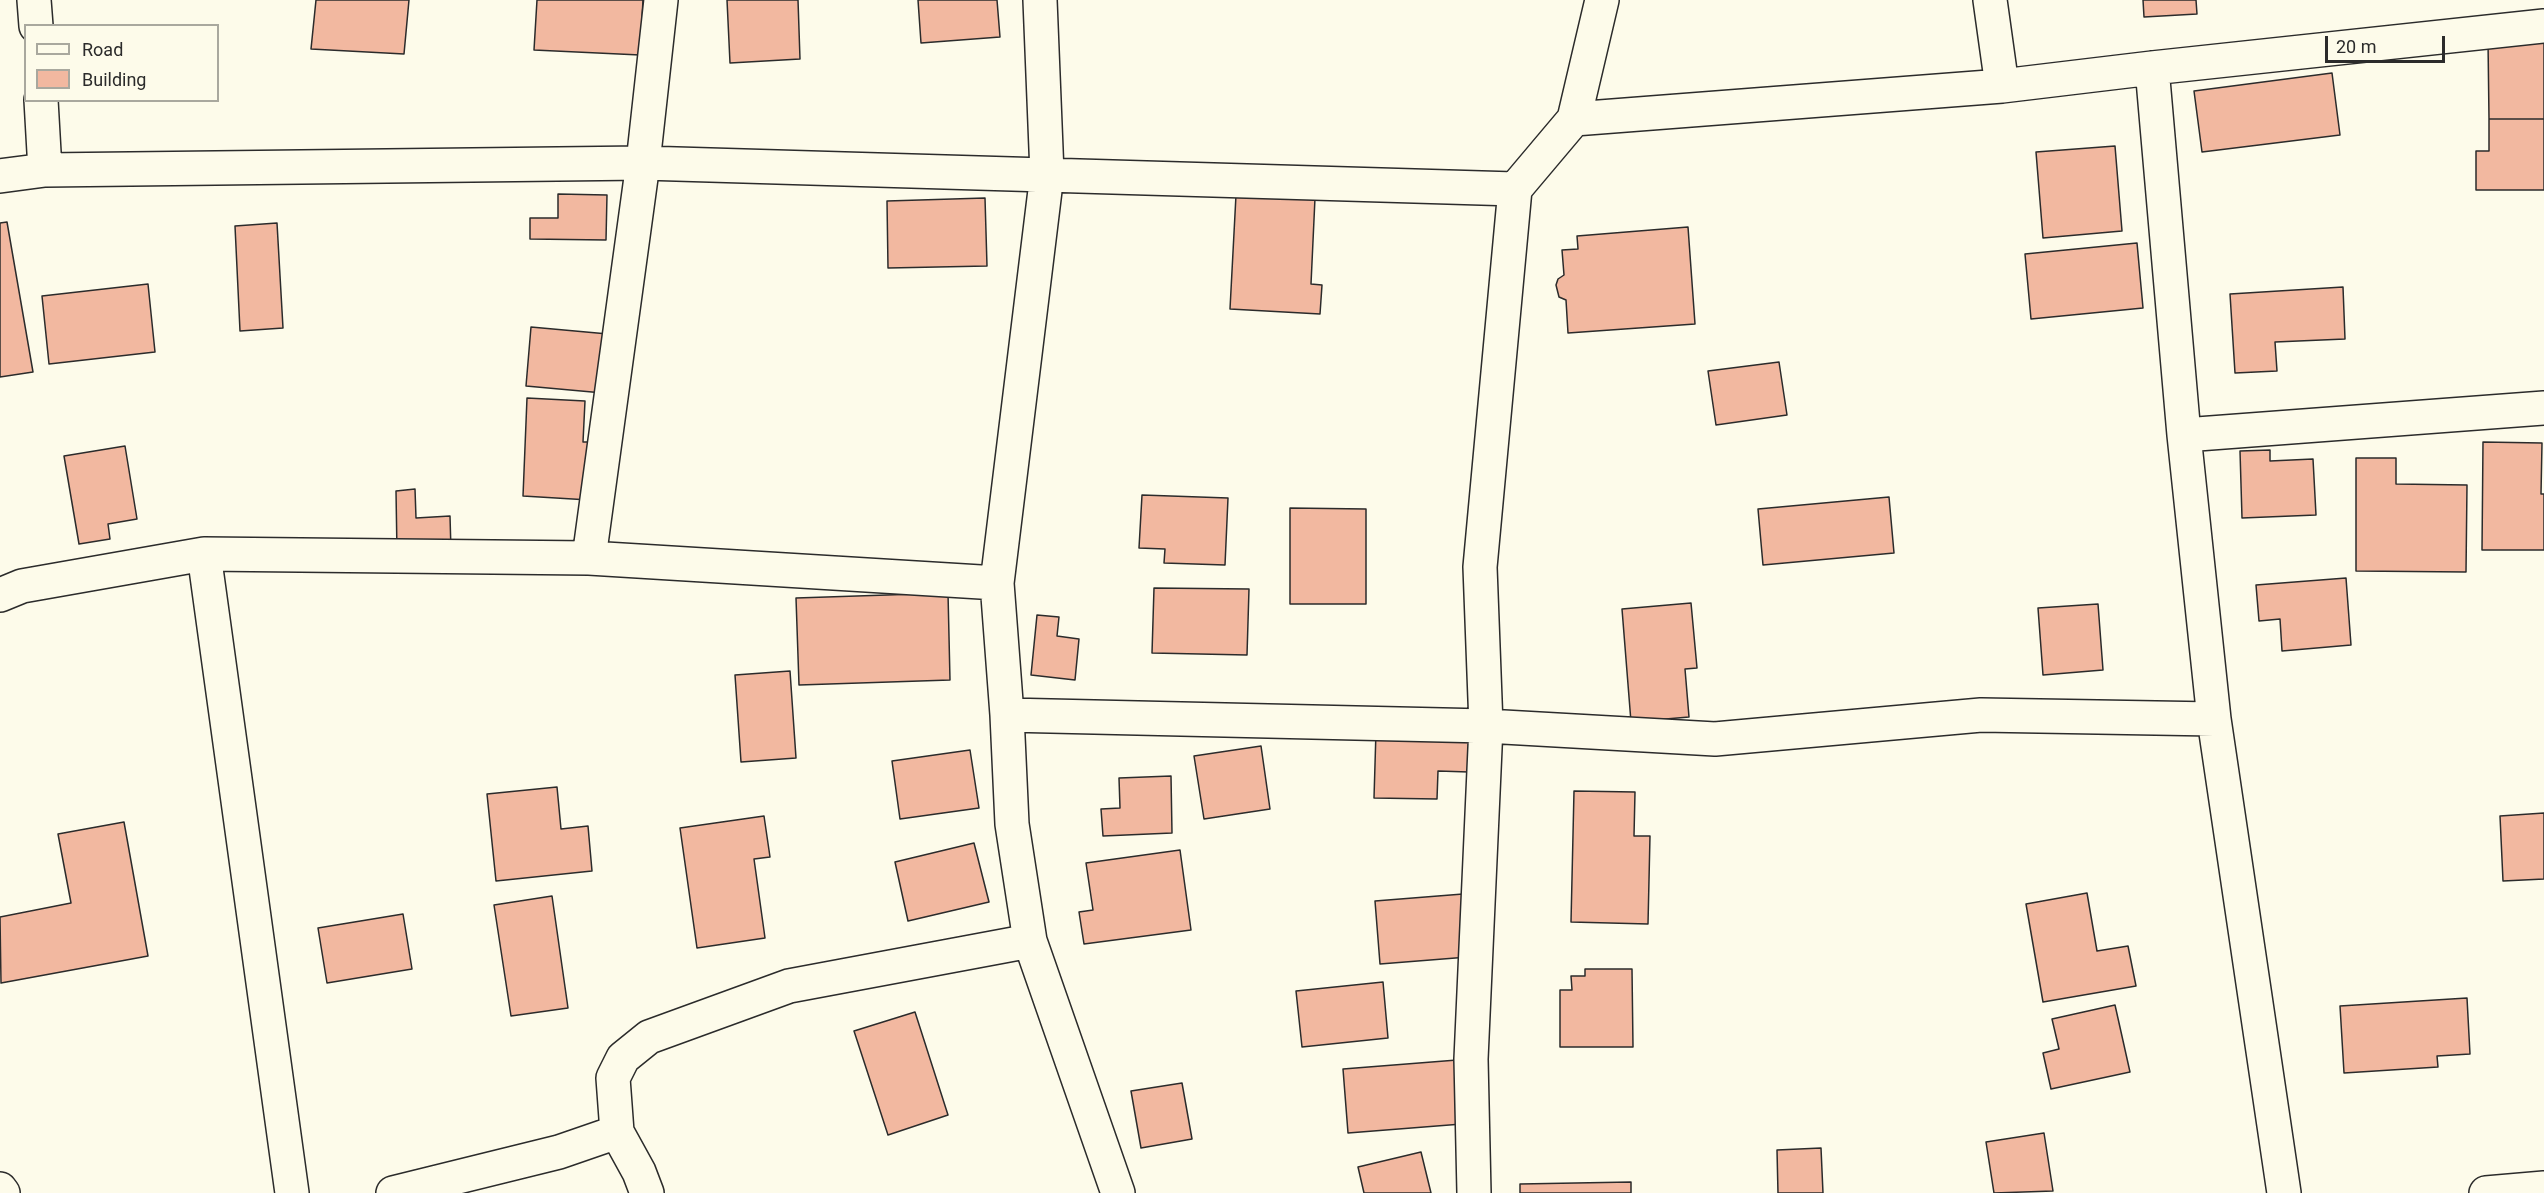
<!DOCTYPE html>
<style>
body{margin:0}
#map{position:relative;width:2544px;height:1193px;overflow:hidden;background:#fdfbea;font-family:Roboto,sans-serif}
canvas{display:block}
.legend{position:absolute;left:24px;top:24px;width:195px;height:78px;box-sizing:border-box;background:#fdfbea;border:2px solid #a9a89e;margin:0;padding:8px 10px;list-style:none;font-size:18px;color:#2b2b2b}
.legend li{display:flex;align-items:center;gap:12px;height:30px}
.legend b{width:30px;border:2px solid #a9a89e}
.scale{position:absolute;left:2325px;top:36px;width:120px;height:27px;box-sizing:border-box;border:3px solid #2b2b2b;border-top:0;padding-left:8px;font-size:18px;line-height:21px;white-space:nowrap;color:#2b2b2b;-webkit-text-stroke:4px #fdfbea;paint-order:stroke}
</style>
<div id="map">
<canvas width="2544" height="1193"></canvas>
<ul class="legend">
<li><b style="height:8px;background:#fdfbea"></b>Road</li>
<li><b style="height:16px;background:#f2b8a0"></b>Building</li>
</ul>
<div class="scale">20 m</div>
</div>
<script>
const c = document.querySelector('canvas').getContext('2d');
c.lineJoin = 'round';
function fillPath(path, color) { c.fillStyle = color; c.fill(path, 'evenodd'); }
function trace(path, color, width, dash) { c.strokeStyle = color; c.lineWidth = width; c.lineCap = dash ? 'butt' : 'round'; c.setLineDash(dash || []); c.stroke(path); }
const building = new Path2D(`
 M316,0H409L404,54L311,49Z
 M537,0H643L640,55L534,50Z
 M727,0H798L800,59L730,63Z
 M918,0H997L1000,37L921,43Z
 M2143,0H2196L2197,14L2144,17Z
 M2488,41H2544V119H2489Z
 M2332,73L2340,135L2202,152L2194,91Z
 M2489,119H2544V190H2476V151H2489Z
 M2115,146L2122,231L2043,238L2036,152Z
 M558,194L607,195L606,240L530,239V218H558Z
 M1236,195L1315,198L1311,284L1322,285L1320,314L1230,309Z
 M985,198L987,266L888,268L887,201Z
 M7,222L33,372L0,377V223Z
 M277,223L283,328L240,331L235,226Z
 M1688,227L1695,324L1568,333L1566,300L1559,297L1556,285L1558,279L1564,275L1562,250L1578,249L1577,236Z
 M2137,243L2143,308L2031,319L2025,254Z
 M148,284L155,352L49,364L42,296Z
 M2343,287L2345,339L2275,342L2277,371L2235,373L2230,294Z
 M531,327L608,334L603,393L526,386Z
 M1779,362L1787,415L1716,425L1708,371Z
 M527,398L585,401L583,442H592L589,500L523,496Z
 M2483,442L2542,443L2541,494H2544V550H2482Z
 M125,446L137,519L108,524L110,539L79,544L64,456Z
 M2270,450V461L2313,459L2316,515L2242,518L2240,451Z
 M2356,458H2396V484L2467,485L2466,572L2356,571Z
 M415,489L416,518L450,516L451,551L397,553L396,491Z
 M1142,495L1228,498L1225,565L1164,563L1165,549L1139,548Z
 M1889,497L1894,553L1763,565L1758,509Z
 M1290,508L1366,509V604H1290Z
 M2346,578L2351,645L2282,651L2280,619L2259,621L2256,585Z
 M1154,588L1249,589L1247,655L1152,653Z
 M948,593L950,680L799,685L796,598Z
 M1691,603L1697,668L1685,669L1689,717L1631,722L1622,609Z
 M2098,604L2103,670L2043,675L2038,608Z
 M1037,615L1059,617L1057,636L1079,639L1075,680L1031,675Z
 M790,671L796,758L741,762L735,675Z
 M1376,731L1470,733L1469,772L1438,771L1437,799L1374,798Z
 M1261,746L1270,809L1204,819L1194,756Z
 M970,750L979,808L900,819L892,761Z
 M1171,776L1172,833L1103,836L1101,809L1120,808L1119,778Z
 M557,787L561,829L588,826L592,871L496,881L487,794Z
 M1574,791L1635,792L1634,836H1650L1648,924L1571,922Z
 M2544,813V879L2503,881L2500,816Z
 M764,816L770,857L754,859L765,938L697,948L680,828Z
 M124,822L148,956L1,983L0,917L71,903L58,834Z
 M974,843L989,902L908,921L895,862Z
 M1180,850L1191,930L1084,944L1079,912L1093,910L1086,863Z
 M2087,893L2097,951L2128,946L2136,986L2043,1002L2026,904Z
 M1463,894L1468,957L1380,964L1375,901Z
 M552,896L568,1008L511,1016L494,905Z
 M403,914L412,969L327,983L318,928Z
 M1585,969H1632L1633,1047H1560V990H1572L1571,976H1585Z
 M1383,982L1388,1038L1302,1047L1296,991Z
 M2467,998L2470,1054L2437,1056L2438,1067L2344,1073L2340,1006Z
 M2115,1005L2130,1072L2051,1089L2043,1053L2059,1049L2052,1019Z
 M915,1012L948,1115L888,1135L854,1031Z
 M1457,1060L1462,1124L1348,1133L1343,1069Z
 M1182,1083L1192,1139L1141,1148L1131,1091Z
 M2044,1133L2053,1191L1994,1193L1986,1142Z
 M1821,1148L1823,1193H1778L1777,1150Z
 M1421,1152L1431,1193H1364L1358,1167Z
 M1631,1182V1193H1520V1184Z`);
fillPath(building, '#f2b8a0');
trace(building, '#2b2b2b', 1.5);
const minor = new Path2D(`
 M34,0L36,26
 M1040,0L1047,174L997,583L1007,715L1012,824L1030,941L1118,1193
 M1990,0L2002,86
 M2152,68L2184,435L2214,719L2284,1193
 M41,100L45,170
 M1574,119L2002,86L2152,68L2544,26
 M0,176L45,170L643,163L1515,189
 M2184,435L2544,408
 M204,554L292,1193
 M589,558L643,163L661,0
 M0,595L22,586L204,554L589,558L997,583
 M1007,715L1486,726L1715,739L1981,715L2214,719
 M617,1132L639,1172L647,1193
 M393,1193L559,1152L617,1132L613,1078L623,1058L649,1037L789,986L1030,941
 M1474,1193L1471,1059L1486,726L1480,567L1515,189L1574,119L1602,0
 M2486,1193L2544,1188`);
const tertiary = new Path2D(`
 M0,1189L3,1193`);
trace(minor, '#2b2b2b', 36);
trace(tertiary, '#2b2b2b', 36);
trace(minor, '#fdfbea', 33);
trace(tertiary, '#fdfbea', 33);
</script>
